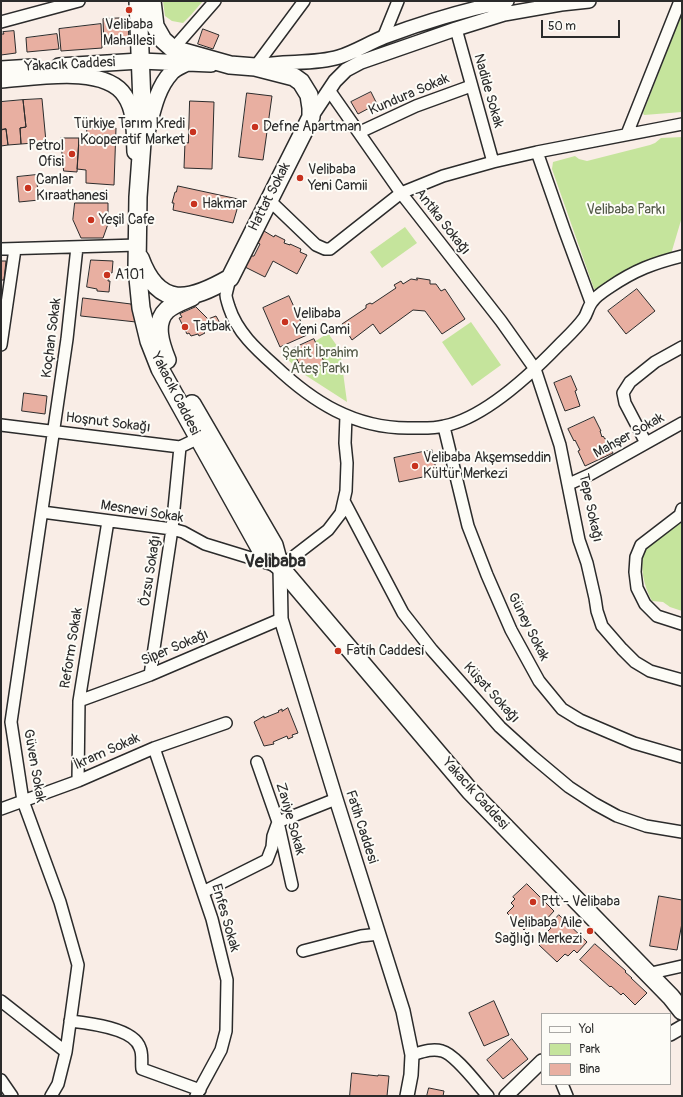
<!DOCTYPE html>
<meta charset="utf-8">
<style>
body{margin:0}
#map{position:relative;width:683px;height:1097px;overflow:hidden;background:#f9ede6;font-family:Pangolin,sans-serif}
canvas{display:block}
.frame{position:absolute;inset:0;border:2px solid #2b2b2b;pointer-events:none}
.legend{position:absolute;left:541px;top:1013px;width:130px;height:72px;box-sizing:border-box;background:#fdfcf7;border:1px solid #a9a8a5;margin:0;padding:5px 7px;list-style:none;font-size:12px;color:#2b2b2b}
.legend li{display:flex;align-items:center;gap:8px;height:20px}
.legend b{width:20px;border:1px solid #a9a8a5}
.scale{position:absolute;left:541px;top:20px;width:79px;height:18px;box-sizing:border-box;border:2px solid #2b2b2b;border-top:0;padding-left:5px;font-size:12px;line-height:14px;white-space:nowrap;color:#2b2b2b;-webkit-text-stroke:3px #fdfcf7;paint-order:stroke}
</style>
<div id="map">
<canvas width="683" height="1097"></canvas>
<div class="frame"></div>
<ul class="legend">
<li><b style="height:5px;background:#fdfcf7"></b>Yol</li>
<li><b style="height:11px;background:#c5e49c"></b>Park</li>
<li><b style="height:11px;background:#e8afa1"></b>Bina</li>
</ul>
<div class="scale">50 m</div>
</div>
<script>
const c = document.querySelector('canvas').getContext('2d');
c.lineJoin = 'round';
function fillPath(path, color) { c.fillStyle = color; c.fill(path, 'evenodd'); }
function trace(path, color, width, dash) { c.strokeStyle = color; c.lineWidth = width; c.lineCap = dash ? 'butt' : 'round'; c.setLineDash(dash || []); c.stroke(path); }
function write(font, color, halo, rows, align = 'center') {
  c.font = font + ' Pangolin,sans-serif'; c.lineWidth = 4; c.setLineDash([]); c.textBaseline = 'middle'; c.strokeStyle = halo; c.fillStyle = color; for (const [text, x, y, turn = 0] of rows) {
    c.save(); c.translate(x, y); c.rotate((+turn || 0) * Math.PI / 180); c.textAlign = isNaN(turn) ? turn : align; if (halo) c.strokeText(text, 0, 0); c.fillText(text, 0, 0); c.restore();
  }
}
fillPath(new Path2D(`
 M163,1H203L191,15L183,23L172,21L165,16Z
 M682,13V112L644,115L643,113Z
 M682,137V217L671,254L597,290L594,289L552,169L553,162L575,156L579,159L587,161L650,145L655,143L661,138Z
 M405,227L417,243L382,268L370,252Z
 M471,322L501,365L472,386L442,342Z
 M330,332V336L340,350L347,402L302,373L287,359Z
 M682,515V611L670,607L663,602L652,601C643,584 640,568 644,549Z`), '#c5e49c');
const building = new Path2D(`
 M128,18L129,45H104L103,19Z
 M101,24L102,48L61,51L59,29Z
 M203,29L219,35L213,49L198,44Z
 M14,31L16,53L1,55V32V34H4L3,32Z
 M57,34L59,49L27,52L26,38Z
 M371,92L377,104L358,114L351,102Z
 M247,93L272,96L263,160L239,157Z
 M42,99L46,142L21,144L20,128L26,127L23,100Z
 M23,100L26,127L20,128L21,144L8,145L6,129L1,130V102Z
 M190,101L214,102L212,169L184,168L185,142L188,143Z
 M87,128H116L114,185L86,183V170L77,169L79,138L87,140Z
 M6,129L8,145L1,146V130Z
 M61,138H79L77,172L64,171Z
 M36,175L39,200L19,202L17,177Z
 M178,186L238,199L236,205L238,206L233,223L173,210L174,203H172L175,192H176Z
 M75,203H108V224L103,238H81L73,220Z
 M264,231L274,237L275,235L285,240L284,243L290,245V244L301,249L300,252L307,255L297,274L273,261L265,277L245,267L251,256H254L260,244L258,243Z
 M91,260L113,261L112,273H109L108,281H110L109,292L97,291V289L87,287Z
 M1,261H6L4,280H1Z
 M417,278L430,280V284H436L441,291L445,289L465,319L442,334L425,311L413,310L380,334L373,324L352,340L342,324L366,308V305L370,303L372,304L396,288L394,285L401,281L403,284L411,279L417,280Z
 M637,289L655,311L626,334L608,311Z
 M289,296L307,335L280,347L263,308Z
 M83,298L131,304L136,322L81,316Z
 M196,307L208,319L216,316L220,323L203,331L205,333L199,336L198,334L191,336L189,333L187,334L179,318L182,317L180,314Z
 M314,339L325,364L303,372L292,349Z
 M571,376L577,390L575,391L580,406L565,411L554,383Z
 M24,393L47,396L45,414L22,411Z
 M594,417L601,431H600L602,437L603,436L605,439H606L613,453L585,466L578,451L580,450L575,440L574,441L568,429Z
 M432,450L437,474L399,482L394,458Z
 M288,708L298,733L292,735L293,737L288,739L287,736L273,742L274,744L264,746L254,722L264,716V718L279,712L278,711L282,709V711Z
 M527,884L554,911L544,922L540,919L534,925L532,922L524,930L507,913L514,906L511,903L515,899L513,897Z
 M659,896L682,900V923L677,950L650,946Z
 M559,915L587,942L577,953L574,950L568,956L565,954L557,962L539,945L547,937L544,935L551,928L549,926Z
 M595,944L626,971L625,972L632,978H631L647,993L635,1005L623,993L621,995L611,986L610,987L580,960Z
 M494,1001L509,1035L484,1046L469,1013Z
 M512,1039L528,1059L503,1079L487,1060Z
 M352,1073L378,1076V1075L389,1076L387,1096H350Z
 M429,1088L444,1091L443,1096H427Z`);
fillPath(building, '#e8afa1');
trace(building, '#2b2b2b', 1);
const minor = new Path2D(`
 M1,22L79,1
 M456,29L493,162
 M383,38L398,1
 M173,49L215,1
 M255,67L304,1
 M329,90L401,193L501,321L535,369L560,445L579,540L587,563L595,598L597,611L602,626L622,649L635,662L650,671L682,680
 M360,132L416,106L471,86
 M627,134L680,1
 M537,152L564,229L591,302
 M268,199L316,245L325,249H330L401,193L443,176L493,162L537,152L682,124
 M1,249L138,245
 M230,278C229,283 227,290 226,295C226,299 228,303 229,307C237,332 256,349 275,366C313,402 354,428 408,428C420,428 433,429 444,426C484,418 531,374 559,345C567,337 577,328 584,318C587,314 588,307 592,302C596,296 604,291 610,287C635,270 654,263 682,256
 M1,345L15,249
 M1,425L180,447L205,435
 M444,427L468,526L487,575L511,630L539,681L562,709L580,720L634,743L682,757
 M646,443L625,403L623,393L630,382L655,362L682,347
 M569,484L591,474L682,423
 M344,501L403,613L432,650L500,727L532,756L569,787L595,804L617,816L646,826L682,832
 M682,509L680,515L641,545L636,557L635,572L637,588L645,604L657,616L682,624
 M42,512L172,529L183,532L205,544L280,567L328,530L341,513L346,491L347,463L345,443L346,416
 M150,675L172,529L180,447
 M79,701L150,675L281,619
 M154,748L212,919L227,980L226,1031L221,1050L196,1096
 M257,762L278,822L292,885
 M78,781L79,701L108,521
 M1,809L78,781L154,748L226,723
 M203,892L267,860L272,847L273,836L278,822L336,799
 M303,951L361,936L379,934
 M647,974L682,966
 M1,1001L66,1052
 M70,1021C88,1023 134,1028 140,1048C143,1054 141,1063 142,1069L200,1090
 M412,1055C422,1052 432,1048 442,1051C455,1054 478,1085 488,1096
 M1,1080L12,1096
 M562,1084L567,1096
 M51,1096L58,1084L66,1052L78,965L60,902L23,801L11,722L67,339L77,247`);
const tertiary = new Path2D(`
 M257,66C285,60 313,65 339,57C355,52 369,43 384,37C424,22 465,10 507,1
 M311,117L335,81L346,70L361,62L456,29L504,14L561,4L589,1
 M280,567L281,619L336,799L403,1011L412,1055L411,1075L407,1096
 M670,1034L682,1027
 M506,1096L542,1061`);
const secondary = new Path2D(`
 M59,66L140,61L211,64
 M1,69L33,67
 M1,80C33,78 105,64 125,96C136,112 134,134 135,152
 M146,136C152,115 156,89 171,73C175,68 182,66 187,63`);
const primary = new Path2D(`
 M138,1L143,129L138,197L137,268L141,308L149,341L160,369L262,552L280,567L470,791L671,997L682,1011
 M140,258C159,310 190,301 230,278L311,117V108L309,95L301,82L294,77L255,67L230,65L173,49L163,40L155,26L152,1
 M167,360C161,345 153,323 167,310C174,304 183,301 192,297
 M192,404L274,545L280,567`);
trace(minor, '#2b2b2b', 14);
trace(tertiary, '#2b2b2b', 16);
trace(secondary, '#2b2b2b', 18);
trace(primary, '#2b2b2b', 20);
trace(minor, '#fdfcf7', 11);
trace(tertiary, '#fdfcf7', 13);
trace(secondary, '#fdfcf7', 15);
trace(primary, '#fdfcf7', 17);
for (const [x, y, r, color] of [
 [129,10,4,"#c8321e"],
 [255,127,4,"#c8321e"],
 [193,132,4,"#c8321e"],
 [72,154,4,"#c8321e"],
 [300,178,4,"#c8321e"],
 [28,188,4,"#c8321e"],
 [194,204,4,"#c8321e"],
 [91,220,4,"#c8321e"],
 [107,275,4,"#c8321e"],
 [285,322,4,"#c8321e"],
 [185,327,4,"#c8321e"],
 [415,466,4,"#c8321e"],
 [338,651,4,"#c8321e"],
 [533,902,4,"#c8321e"],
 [590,931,4,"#c8321e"]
]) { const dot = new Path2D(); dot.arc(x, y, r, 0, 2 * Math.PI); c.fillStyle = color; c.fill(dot); trace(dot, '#fdfcf7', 1.5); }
write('14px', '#2b2b2b', '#fdfcf7', [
 ["Velibaba",129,25,"center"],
 ["Mahallesi",129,41,"center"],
 ["Türkiye Tarım Kredi",185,124,"right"],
 ["Kooperatif Market",185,140,"right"],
 ["Defne Apartman",263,127],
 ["Petrol",64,146,"right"],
 ["Ofisi",64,162,"right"],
 ["Velibaba",308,170],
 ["Yeni Camii",308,186],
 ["Canlar",36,180],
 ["Kıraathanesi",36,196],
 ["Hakmar",202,204],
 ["Yeşil Cafe",99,220],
 ["A101",115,275],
 ["Velibaba",293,314],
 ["Yeni Cami",293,330],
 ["Tatbak",193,327],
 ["Velibaba Akşemseddin",423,458],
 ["Kültür Merkezi",423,474],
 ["Fati̇h Caddesi̇",346,651],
 ["Ptt - Velibaba",541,902],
 ["Velibaba Aile",582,923,"right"],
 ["Sağlığı Merkezi",582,939,"right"]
], 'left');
write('14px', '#2b2b2b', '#fdfcf7', [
 ["Yakacık Caddesi",70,65,-3],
 ["Nadide Sokak",488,91,74],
 ["Kundura Sokak",409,95,-23],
 ["Hattat Sokak",270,197,-63],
 ["Antika Sokağı",442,222,52],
 ["Koçhan Sokak",52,338,-83],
 ["Yakacık Caddesi",175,394,63],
 ["Hoşnut Sokağı",108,423,7],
 ["Mahşer Sokak",629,436,-29],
 ["Tepe Sokağı",590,508,78],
 ["Mesnevi Sokak",142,512,9],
 ["Özsu Sokağı",151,571,-81],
 ["Güney Sokak",528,627,63],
 ["Reform Sokak",72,648,-81],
 ["Siper Sokağı",175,648,-23],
 ["Küşat Sokağı",491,693,48],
 ["İkram Sokak",107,752,-24],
 ["Güven Sokak",34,766,80],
 ["Yakacık Caddesi",475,794,48],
 ["Zaviye Sokak",290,819,74],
 ["Fatih Caddesi",361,827,72],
 ["Enfes Sokak",225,918,74]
]);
write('14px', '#525947', '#fdfcf7', [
 ["Velibaba Parkı",626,210],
 ["Şehit İbrahim",320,353],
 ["Ateş Parkı",320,369]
]);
write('bold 18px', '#2b2b2b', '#fdfcf7', [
 ["Velibaba",275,562]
]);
</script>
